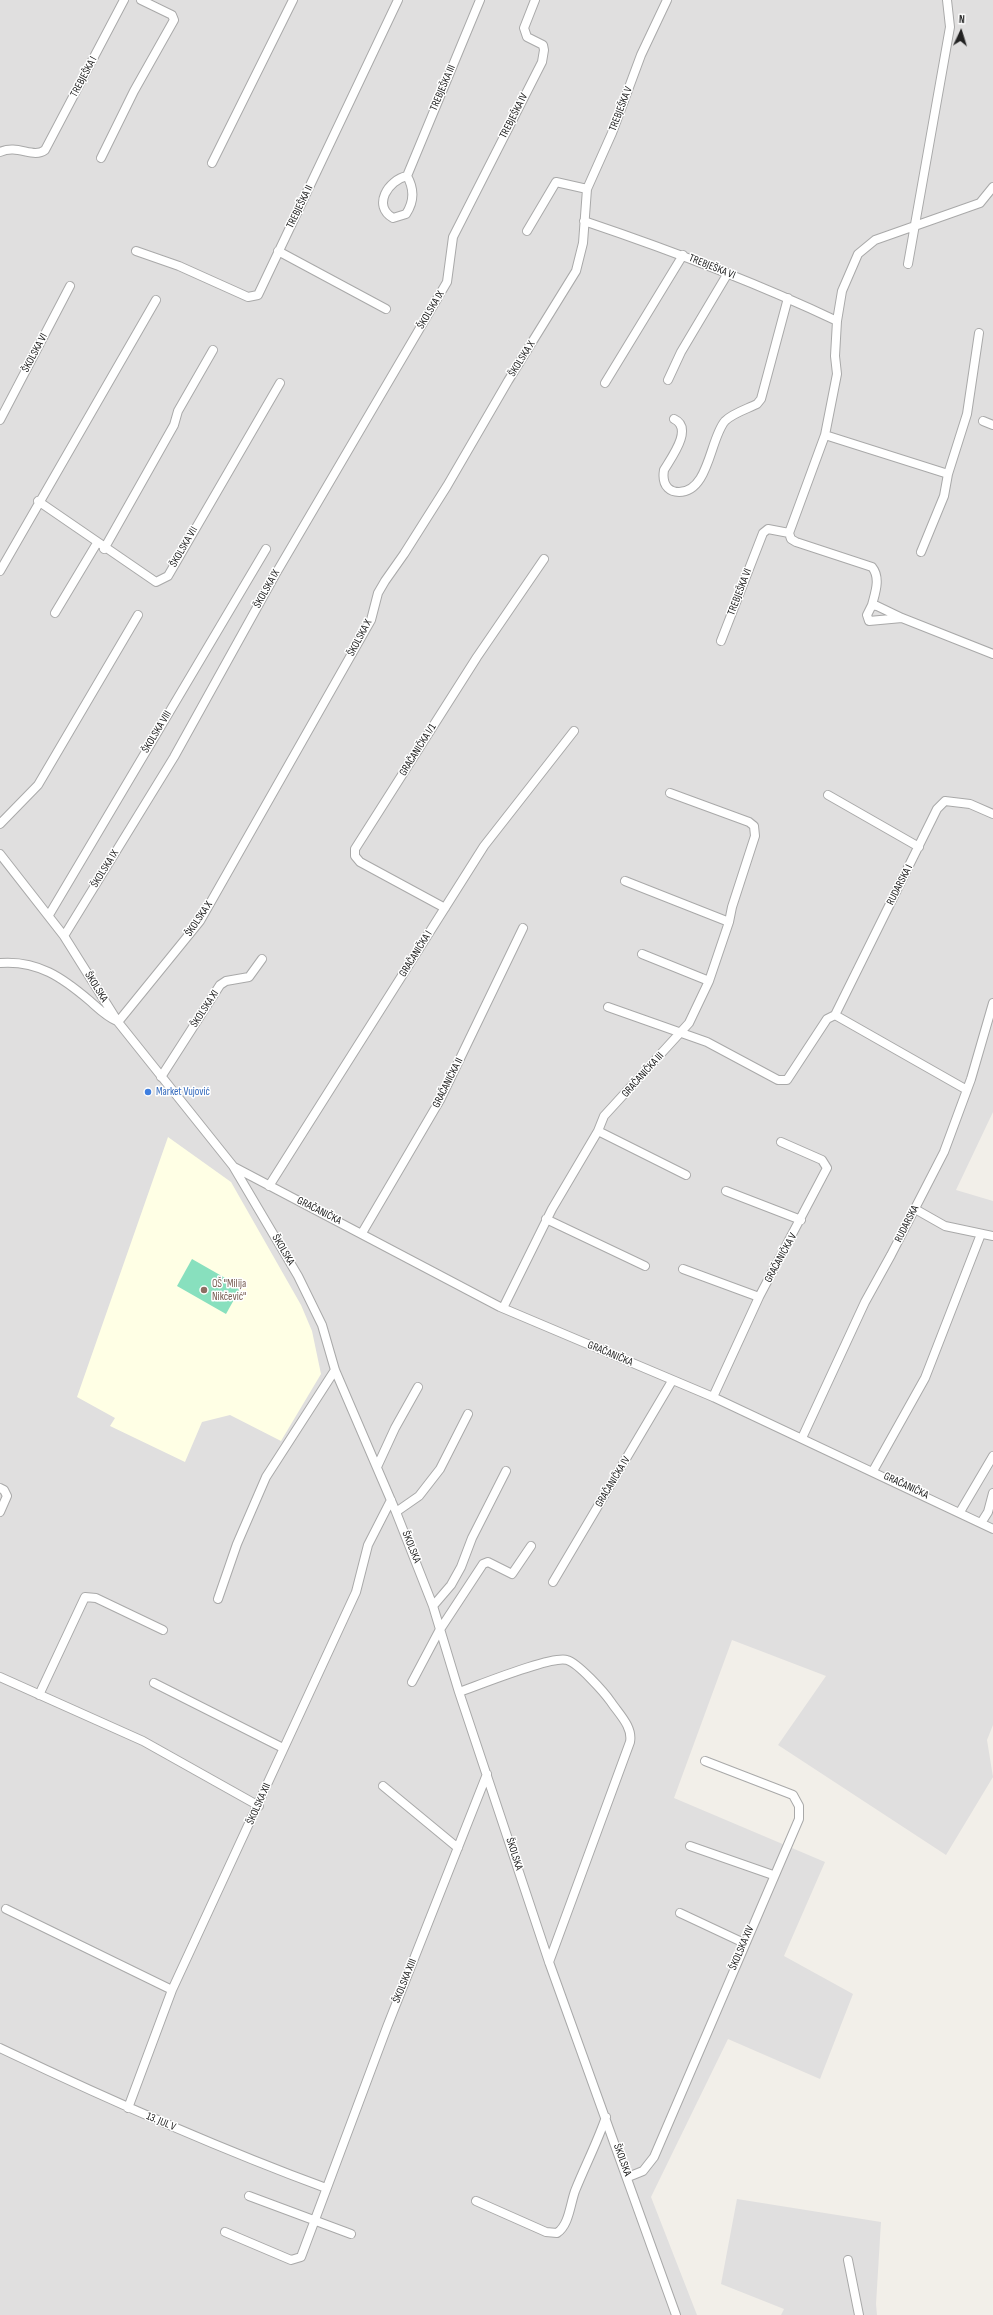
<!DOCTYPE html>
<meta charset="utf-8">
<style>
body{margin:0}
#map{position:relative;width:993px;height:2315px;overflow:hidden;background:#f2efe9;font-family:"Sofia Sans Condensed",sans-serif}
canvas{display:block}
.north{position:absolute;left:941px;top:12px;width:40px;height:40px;-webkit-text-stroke:3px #fff;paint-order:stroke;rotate:4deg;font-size:11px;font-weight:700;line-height:16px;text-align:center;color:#222}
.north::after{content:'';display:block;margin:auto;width:14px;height:18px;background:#222;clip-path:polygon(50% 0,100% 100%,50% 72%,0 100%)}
</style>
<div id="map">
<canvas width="993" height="2315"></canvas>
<div class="north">N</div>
</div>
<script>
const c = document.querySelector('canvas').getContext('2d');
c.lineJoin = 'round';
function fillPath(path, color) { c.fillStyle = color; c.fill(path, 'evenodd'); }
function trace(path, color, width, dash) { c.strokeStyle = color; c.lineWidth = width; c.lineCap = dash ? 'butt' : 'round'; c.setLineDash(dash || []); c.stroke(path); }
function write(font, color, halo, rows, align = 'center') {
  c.font = font + ' "Sofia Sans Condensed",sans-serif'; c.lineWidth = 3; c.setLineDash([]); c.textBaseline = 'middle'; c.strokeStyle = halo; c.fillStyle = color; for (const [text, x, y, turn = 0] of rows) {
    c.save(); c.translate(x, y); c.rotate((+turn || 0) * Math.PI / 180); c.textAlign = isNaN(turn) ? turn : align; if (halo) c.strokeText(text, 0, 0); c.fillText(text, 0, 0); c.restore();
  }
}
fillPath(new Path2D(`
 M0,0H993V1112L956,1190L993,1201V1725L987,1740L993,1777L946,1855L778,1745L826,1676L732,1640L674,1798L825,1862L784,1956L853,1994L820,2079L728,2039L651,2197L697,2315H0Z
 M737,2199L881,2222L876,2304L877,2315H781L784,2309L721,2284Z`), '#e0dfdf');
fillPath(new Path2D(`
 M168,1137L231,1182L301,1305L312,1331L321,1374L281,1441L230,1415L202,1422L185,1462L110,1426L115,1418L77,1397Z`), '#ffffe5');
fillPath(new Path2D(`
 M192,1259L241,1287L226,1314L177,1286Z`), '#88e0be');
const minor = new Path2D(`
 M0,152C18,144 33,159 45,150L124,0
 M101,158L134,91L174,20L172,15L141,0
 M212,163L293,0
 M407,176L480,0
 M407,176C415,190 414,202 406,214L393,218C372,206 388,180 407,176Z
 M584,221C670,250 755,282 837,321
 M527,231L556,182L587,189
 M136,251L179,266L248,297L258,295L398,0
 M278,251L386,309
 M908,264L950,27L947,0
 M668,380L681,352L728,273
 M605,383L683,255
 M674,419C694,428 671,458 664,470C663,476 663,483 668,488C671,491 675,492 679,492C709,492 710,438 725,421C733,413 747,409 757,404L761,399L788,298
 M0,420L70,286
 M983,421L993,425
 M825,435L948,474
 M38,501L156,582L168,576L280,383
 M789,533L791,539L796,542L872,567C881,578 875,593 872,605
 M104,549L174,425L178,411L213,350
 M921,552L944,496L948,474L967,414L979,333
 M0,571L156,300
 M55,613L97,543
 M902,618L869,621L867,615L872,605L877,606L902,618L993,654
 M721,641L763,533L768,529L789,533L825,435L837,374L835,356L837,321L842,291L858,254L875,240L980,203L993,187
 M828,795L919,847
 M0,824L38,785L138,615
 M0,854L64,936L118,1022L233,1166L298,1276L322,1325L335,1370L396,1512L433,1606L459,1692L549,1962L676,2315
 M625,881L729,922
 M445,908L360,862L355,856V849L477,657L544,559
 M49,915L266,549
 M64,936L174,757L275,575L447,282L453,237L542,62L544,50L543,45L527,37L524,28L535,0
 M642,954L709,981
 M0,963C38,960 63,978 90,1001C99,1009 107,1017 117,1021
 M608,1007L707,1042L778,1080H787L827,1019L835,1015L967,1090
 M835,1015L937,809L945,801L970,804L993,814
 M118,1022L200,921L371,620L378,593L385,581L404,554L447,486L508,381L576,271L583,243L587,189L612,133L641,55L667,0
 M161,1077L220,985L226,981L249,977L262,959
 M598,1131L686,1175
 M234,1167L500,1307L713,1397L993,1529
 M269,1186L484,846L574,731
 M726,1191L801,1220
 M915,1209L945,1226L993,1236
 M546,1219L645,1266
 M362,1233L440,1100L523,928
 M683,1269L759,1297
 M503,1308L552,1209L598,1131L604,1116L689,1023L709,981L729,922L732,907L755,836L754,826L749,822L670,793
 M713,1397L759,1297L827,1168L822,1160L781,1142
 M802,1438L865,1302L891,1255L944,1152L971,1079L993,1003
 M377,1467L395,1428L418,1387
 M873,1471L925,1378L981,1234
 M0,1488L4,1490L7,1496L0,1512
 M396,1512L419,1496L440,1469L468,1414
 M960,1512L993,1456
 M981,1523L988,1512L993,1493
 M553,1582L672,1381
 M218,1599L237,1544L266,1477L335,1370
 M433,1606L451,1585L461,1567L472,1538L506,1471
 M0,1677L143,1741L259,1806
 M412,1682L439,1631L483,1564L488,1562L512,1574L531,1546
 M154,1683L283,1748
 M459,1692C477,1686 552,1655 567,1660C578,1663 604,1692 611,1702C619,1714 633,1727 630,1742L549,1962
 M39,1695L85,1597L96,1598L163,1630
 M383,1786L458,1848
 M690,1846L773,1875
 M6,1909L172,1990
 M680,1913L744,1943
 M0,2048C107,2099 215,2147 326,2188
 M128,2108L172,1990L356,1592L368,1545L391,1500
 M628,2177L643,2171L654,2157L799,1819V1806L793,1795L705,1761
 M249,2196L351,2234
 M476,2201L546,2232L557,2233C569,2225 570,2205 575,2191C585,2166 597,2143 606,2117
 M225,2232L291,2260L301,2257L387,2027L487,1774
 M848,2260L859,2315`);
trace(minor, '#a9a9a9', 10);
trace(minor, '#fff', 8);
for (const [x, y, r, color] of [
 [148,1092,4,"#3f7fe0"],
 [204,1290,4,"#8d6e63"]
]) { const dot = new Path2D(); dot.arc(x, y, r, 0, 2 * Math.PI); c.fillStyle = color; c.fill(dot); trace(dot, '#fff', 1.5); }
write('11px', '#222', '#fff', [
 ["TREBJEŠKA I",84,77,-62],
 ["TREBJEŠKA III",443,88,-67],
 ["TREBJEŠKA V",621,109,-69],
 ["TREBJEŠKA IV",514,116,-63],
 ["TREBJEŠKA II",300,207,-64],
 ["TREBJEŠKA VI",712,267,22],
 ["ŠKOLSKA IX",431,310,-59],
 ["ŠKOLSKA VI",35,353,-62],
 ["ŠKOLSKA X",522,359,-58],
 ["ŠKOLSKA VII",184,547,-60],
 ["ŠKOLSKA IX",267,589,-61],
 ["TREBJEŠKA VI",740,592,-69],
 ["ŠKOLSKA X",360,638,-62],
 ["ŠKOLSKA VIII",157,732,-59],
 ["GRAČANIČKA I/1",418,750,-58],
 ["ŠKOLSKA IX",105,869,-58],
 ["RUDARSKA I",900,885,-63],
 ["ŠKOLSKA X",199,919,-56],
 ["GRAČANIČKA I",416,954,-58],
 ["ŠKOLSKA",96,987,58],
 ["ŠKOLSKA XI",205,1009,-57],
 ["GRAČANIČKA III",643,1075,-48],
 ["GRAČANIČKA II",448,1083,-63],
 ["GRAČANIČKA",319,1211,27],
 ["RUDARSKA",907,1224,-63],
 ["ŠKOLSKA",283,1250,59],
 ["GRAČANIČKA V",781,1258,-61],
 ["GRAČANIČKA",610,1354,23],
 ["GRAČANIČKA IV",613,1482,-59],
 ["GRAČANIČKA",906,1486,25],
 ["ŠKOLSKA",411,1547,68],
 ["ŠKOLSKA XII",259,1804,-66],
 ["ŠKOLSKA",514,1854,72],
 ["ŠKOLSKA XIV",742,1948,-67],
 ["ŠKOLSKA XIII",405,1981,-68],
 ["13. JUL V",161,2122,23],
 ["ŠKOLSKA",622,2160,70]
]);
write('11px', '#366cbe', '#fff', [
 ["Market Vujović",156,1092]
], 'left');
write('11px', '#785e54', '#fff', [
 ["OŠ \"Milija",212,1284],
 ["Nikčević\"",212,1297]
], 'left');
</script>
